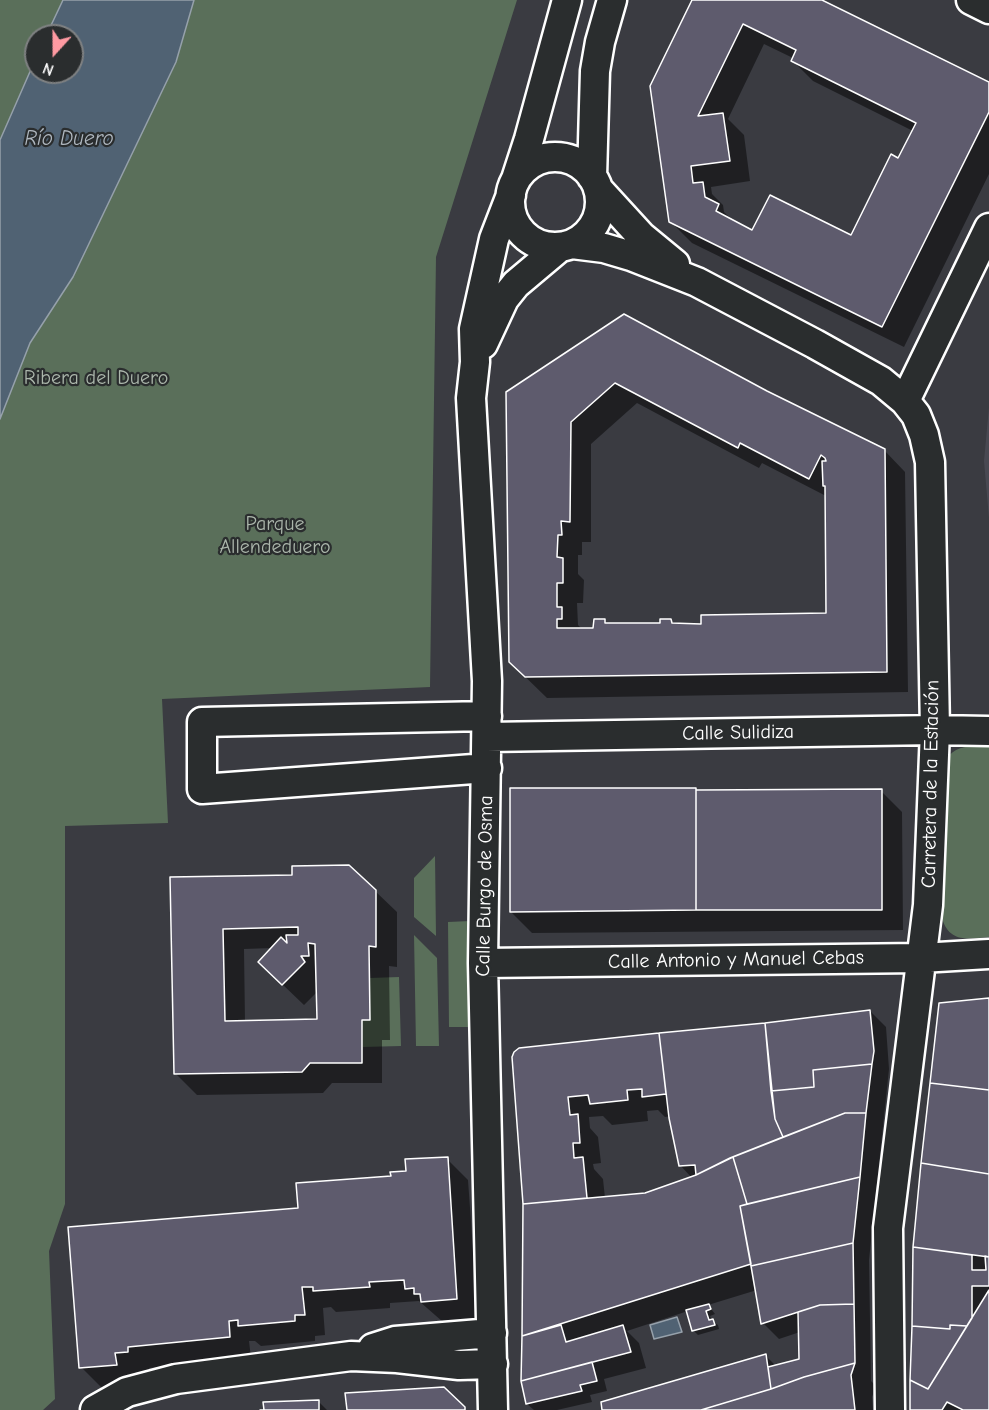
<!DOCTYPE html>
<meta charset="utf-8">
<style>
body{margin:0}
#map{position:relative;width:989px;height:1410px;overflow:hidden;background:#3a3b41;font-family:"Comic Neue",sans-serif}
canvas{display:block}
.north{position:absolute;left:24px;top:24px;width:60px;height:60px;box-sizing:border-box;background:#2a2d2e;border:2px solid #7f8182;border-radius:50%;rotate:201deg;font-size:16px;font-weight:700;line-height:24px;text-align:center;color:#fff}
.north::after{content:'';display:block;margin:auto;width:21px;height:27px;background:#ff9aa2;clip-path:polygon(50% 0,100% 100%,50% 72%,0 100%)}
</style>
<div id="map">
<canvas width="989" height="1410"></canvas>
<div class="north">N</div>
</div>
<script>
const c = document.querySelector('canvas').getContext('2d');
c.lineJoin = 'round';
function fillPath(path, color) { c.fillStyle = color; c.fill(path, 'evenodd'); }
function trace(path, color, width, dash) { c.strokeStyle = color; c.lineWidth = width; c.lineCap = dash ? 'butt' : 'round'; c.setLineDash(dash || []); c.stroke(path); }
function write(font, color, halo, rows, align = 'center') {
  c.font = font + ' "Comic Neue",sans-serif'; c.lineWidth = 4.5; c.setLineDash([]); c.textBaseline = 'middle'; c.strokeStyle = halo; c.fillStyle = color; for (const [text, x, y, turn = 0] of rows) {
    c.save(); c.translate(x, y); c.rotate((+turn || 0) * Math.PI / 180); c.textAlign = isNaN(turn) ? turn : align; if (halo) c.strokeText(text, 0, 0); c.fillText(text, 0, 0); c.restore();
  }
}
fillPath(new Path2D(`
 M989,407V518L984,461Z`), '#494952');
fillPath(new Path2D(`
 M0,0H63L46,36H36V58L0,140Z
 M194,0H517L436,257L430,687L162,699L168,823L65,826V1204L49,1251L55,1399L43,1410H0V418L30,343L73,277L176,62Z
 M965,747H989V937C968,939 949,943 942,918L943,770C946,757 951,750 965,747Z
 M435,856L436,936L414,917V878Z
 M470,921L471,1027H449L448,922Z
 M414,935L437,958L439,1046H416Z
 M399,977L401,1046L363,1047L362,1020L369,978Z`), '#5a6f5a');
const water = new Path2D(`
 M63,0H194L176,62L73,277L30,343L0,419V140L36,58V72H72V36H46Z
 M677,1317L682,1332L654,1339L650,1325Z`);
fillPath(water, '#506273');
trace(water, '#96a1ab', 1.5);
fillPath(new Path2D(`
 M694,0H818L989,83V174L904,347L692,243L670,221ZM764,44L793,58L792,60L813,81L913,131L899,160L852,237L753,232L735,223L724,212L723,205L712,194L711,187L750,181L744,135L728,119Z
 M624,316L766,392L884,450L905,472L908,692L547,698L510,662L507,392ZM637,403L759,468L762,463L826,496L828,614L702,625H675L671,621L661,625H609L604,621L595,629H582L578,625L577,603H583L584,580L578,574V555H582V542H591V444Z
 M511,789L881,791L902,812L903,930L532,933L511,912Z
 M171,879L375,891L397,912V967L389,966L390,1040H382V1083H332L323,1093L197,1095L176,1074ZM273,948L281,983L304,1005L318,991L319,1020L245,1022L244,949Z
 M989,1000V1410H911L915,1247L923,1163Z
 M870,1011L886,1027L889,1069L869,1260L871,1381L876,1386L872,1397L873,1410H604L765,1355L776,1366L801,1360L800,1332L779,1339L763,1323L757,1290L708,1305L715,1314L710,1316L712,1321L718,1325L719,1329L698,1335L693,1330L688,1311L627,1331L639,1343L646,1368L604,1379L607,1391L590,1395L592,1402L557,1410H534L527,1404L524,1336V1204L514,1057L520,1050L764,1025ZM658,1110L665,1117L671,1116L680,1165L692,1178L645,1195L605,1198L603,1179L594,1169L593,1164L601,1163L598,1137L590,1128L589,1117L603,1116L612,1125L648,1121L647,1111Z
 M447,1159L468,1180L478,1319L443,1322L419,1301L390,1303V1308L336,1312L331,1307L323,1308L325,1335L315,1336V1341L261,1346L255,1341H249L251,1358L149,1368V1373L136,1374L137,1386L102,1388L81,1367L299,1209Z
 M318,1401L327,1410H265Z`), '#0007');
const building = new Path2D(`
 M692,0H822L989,82V112L882,327L669,222L650,86ZM743,24L796,50L791,61L916,123L898,158L891,154L851,235L770,195L752,230L716,211L719,204L705,197L703,182L693,183L691,166L730,161L723,113L698,116Z
 M624,314L767,391L885,449L887,672L525,677L509,662L506,392ZM615,383L738,448L740,443L809,479L821,455L825,458L826,461H822L823,486H825L826,613L701,615V624L672,623L671,619H660V623H605V619H594L593,628H557V619H562V607H557V583H563V558L557,557L558,535H562L561,521L570,522L571,422Z
 M510,788H696V910L510,912Z
 M882,789V910H696V790Z
 M349,865L376,890V947L369,946L370,1020H362V1063H310L302,1072L174,1074L170,877L292,875V866ZM298,927V935H286L287,943L281,937L258,962L282,985L305,962L301,956H309L308,943L315,944L317,1019L225,1021L223,929Z
 M989,998V1090L930,1083L939,1003Z
 M870,1010L874,1051L872,1064L813,1070L814,1087L771,1091L765,1023Z
 M765,1023L775,1119L783,1137L730,1158L696,1175L695,1165L679,1166L669,1118L659,1033Z
 M659,1033L666,1094L642,1097V1089L627,1090L628,1100L590,1104L588,1095L568,1097L570,1115L578,1114L580,1143H573L574,1158L583,1157L587,1198L523,1204L512,1057L514,1052L519,1048Z
 M872,1064L866,1113H845L783,1137L775,1119L771,1091L814,1087L813,1070Z
 M930,1083L989,1090V1174L921,1163Z
 M845,1113H866L860,1177L747,1204L733,1157Z
 M448,1157L457,1299L421,1302L420,1294H414V1288L405,1289L404,1280L369,1282L370,1287L313,1291V1287H302L305,1315H295V1321L238,1326V1320L229,1321L230,1337L128,1347V1352L115,1353L117,1365L79,1368L68,1227L298,1208L296,1183L391,1176L390,1172L406,1171L405,1159Z
 M733,1157L747,1204L740,1206L751,1264L522,1336L523,1204L645,1193L696,1175Z
 M921,1163L989,1174V1257L913,1247Z
 M860,1177L853,1243L751,1266L740,1206Z
 M853,1243L854,1304L820,1305L761,1324L751,1266Z
 M913,1247L972,1255V1270H986L985,1256L989,1257V1286H972V1318L967,1326L950,1325V1329L912,1326Z
 M989,1290V1410H963L947,1402L942,1410H910V1380L928,1389Z
 M709,1304L711,1309L706,1311L709,1320L713,1319L715,1325L692,1331L686,1310Z
 M854,1304L855,1363L804,1377L771,1389L768,1367L799,1359L798,1312L820,1305Z
 M561,1325L566,1342L623,1325L631,1352L521,1381L522,1336Z
 M950,1325L967,1326L928,1389L910,1380L912,1326L950,1329Z
 M766,1354L771,1389L701,1410H602L601,1402Z
 M592,1362L597,1381L580,1385L582,1391L526,1404L521,1381Z
 M855,1363L851,1375L855,1410H701L771,1389L804,1377Z
 M444,1387L465,1407V1410H347L345,1393Z
 M319,1400V1410H260H264L263,1402Z`);
fillPath(building, '#5e5b6d');
trace(building, '#fff', 1.5);
const minor = new Path2D(`
 M971,0L989,9
 M510 202a45 45 0 1 1 90 0a45 45 0 1 1-90 0Z
 M592,177L595,71L600,42L612,0
 M516,179L529,139L567,0
 M598,189L641,236L675,264
 M572,244L604,248L631,256L697,282L815,344L881,381L905,401L916,415L924,435L930,462L935,730L928,905L888,1228L890,1410
 M483,344L504,299L516,284L560,247
 M905,401L989,228
 M487,737L935,730L989,731
 M487,768L202,789V722L487,716
 M483,963L921,958L989,954
 M373,1348L395,1341L492,1333
 M95,1410L127,1392L176,1379L351,1356L397,1358L459,1365L493,1364
 M493,1410L483,963L487,681L471,398L475,362L474,329L494,239L511,195`);
trace(minor, '#fff', 33);
trace(minor, '#2a2d2e', 28);
write('20px', '#acb7ac', '#2a2d2e', [
 ["Ribera del Duero",96,378],
 ["Parque",275,524],
 ["Allendeduero",275,547]
]);
write('20px', '#fff', '#2a2d2e', [
 ["Calle Sulidiza",738,733,-1],
 ["Carretera de la Estación",931,784,-89],
 ["Calle Burgo de Osma",485,886,-89],
 ["Calle Antonio y Manuel Cebas",736,960,-1]
]);
write('italic 21px', '#b0b8c0', '#2a2d2e', [
 ["Río Duero",69,139]
]);
</script>
